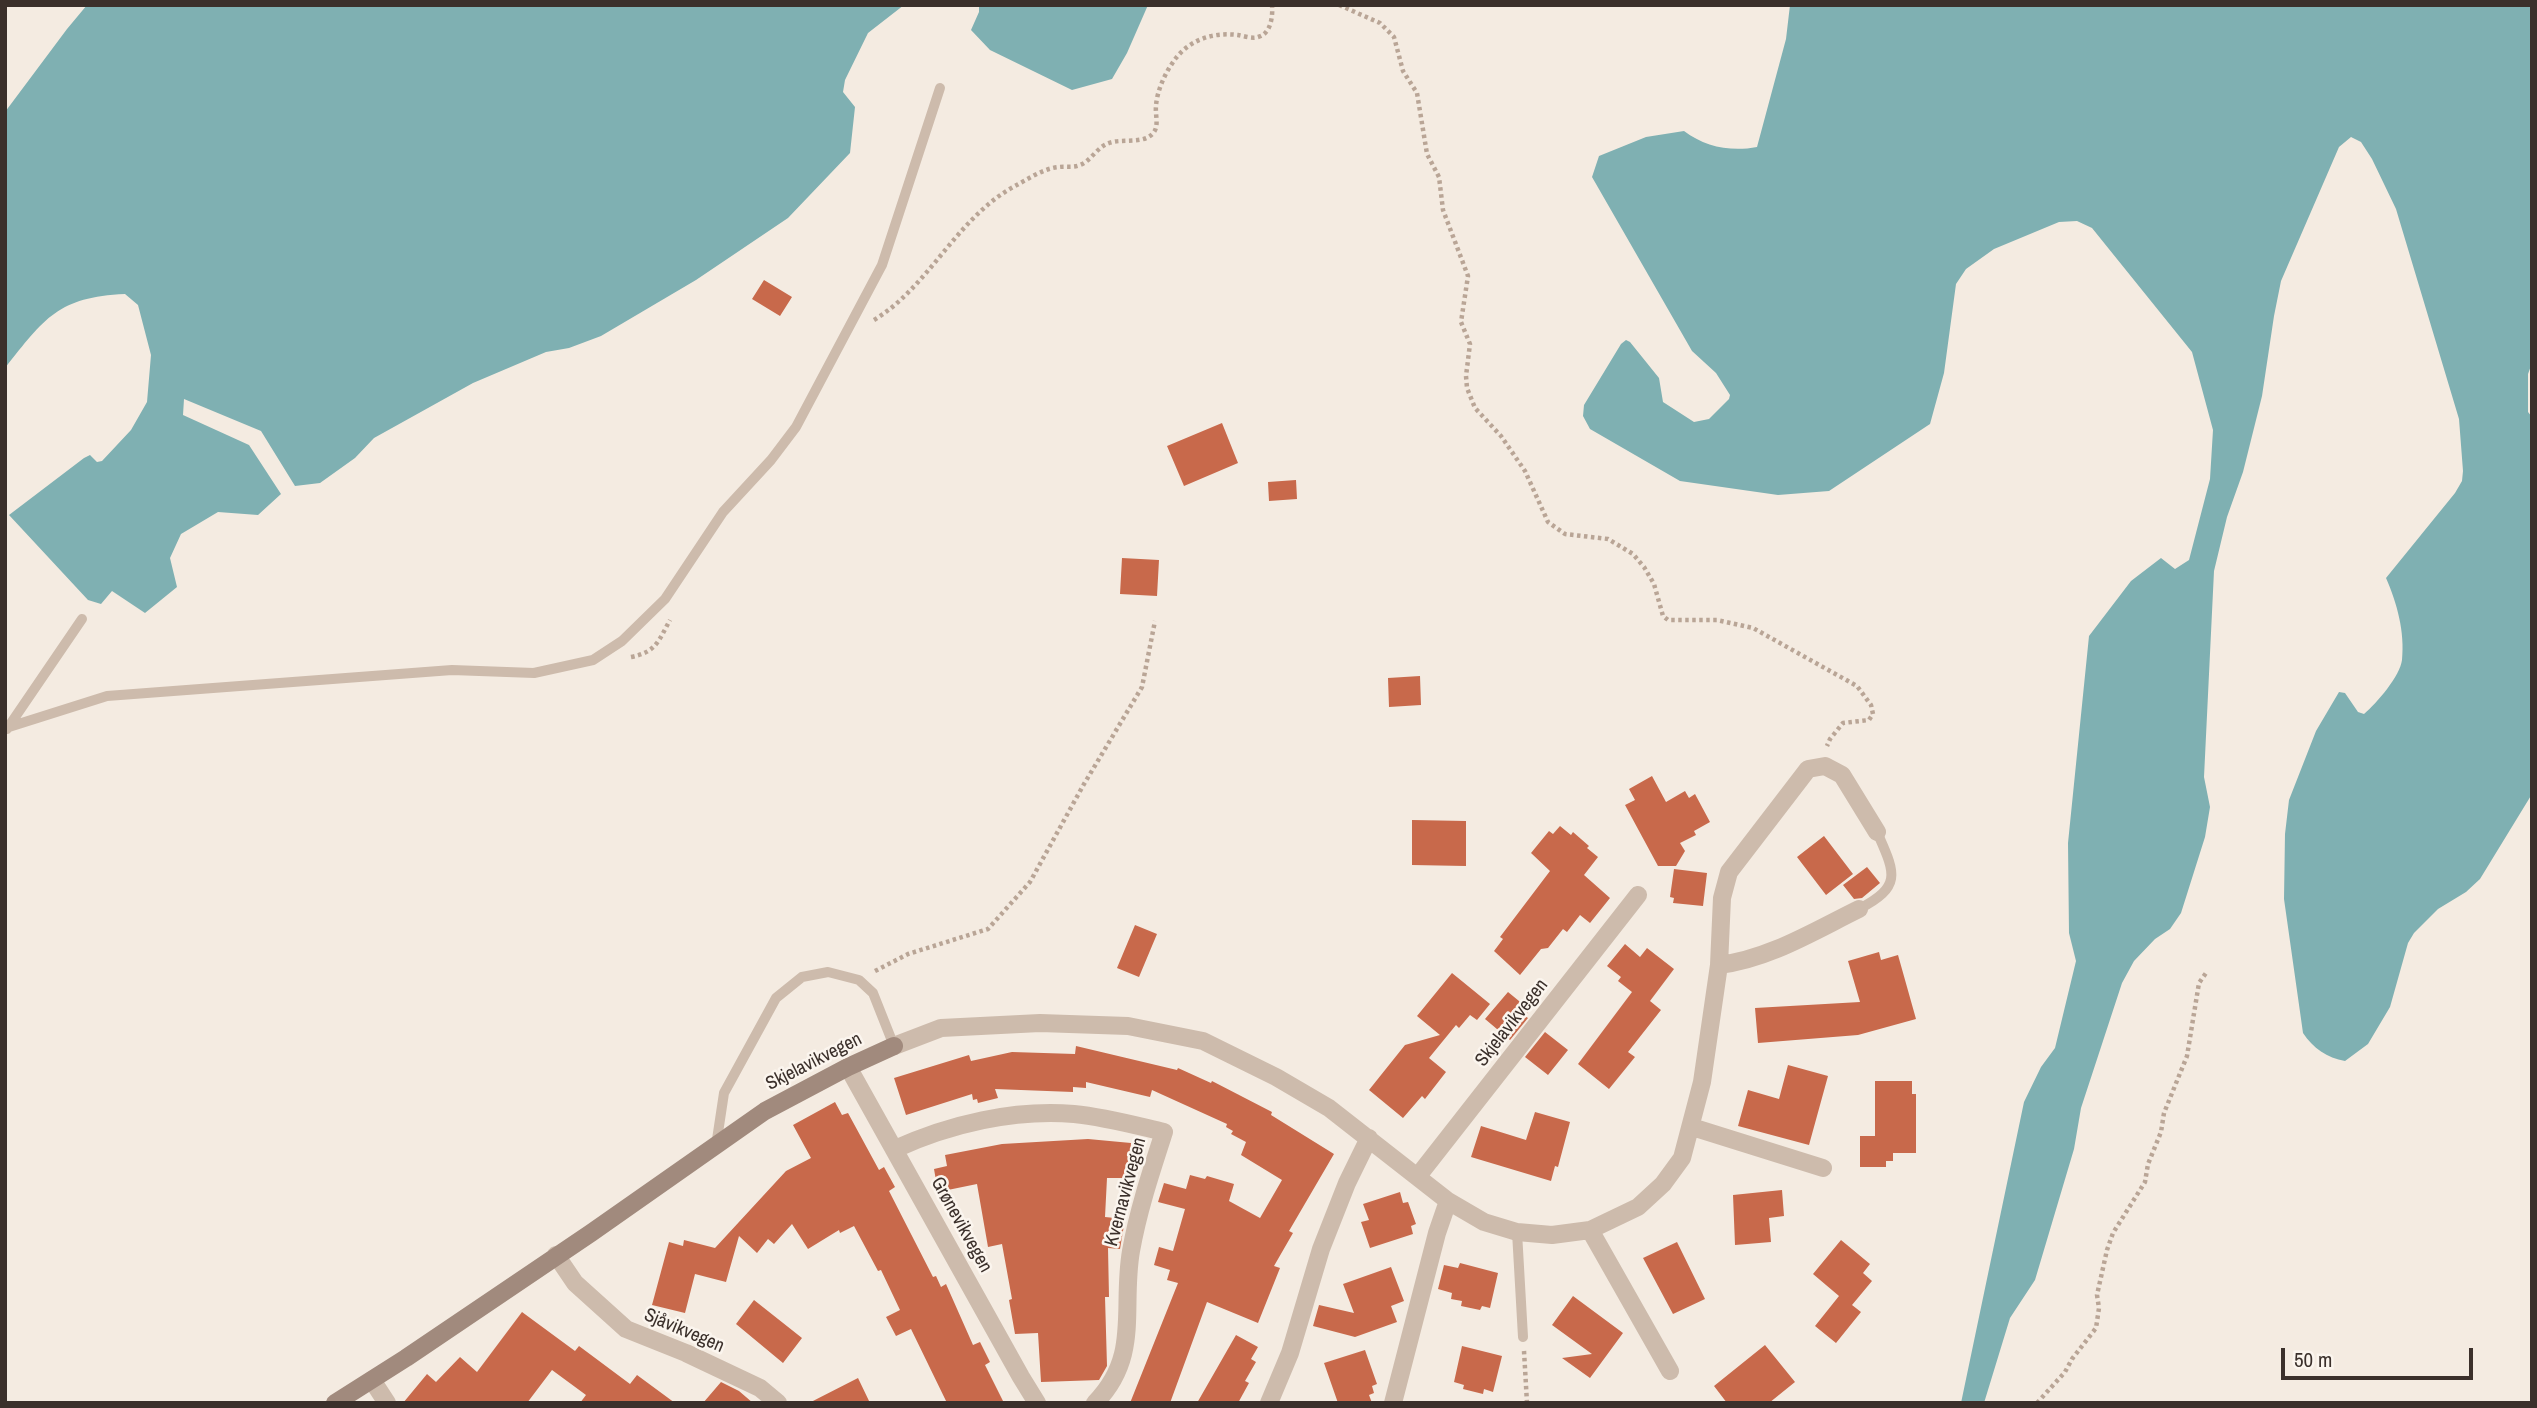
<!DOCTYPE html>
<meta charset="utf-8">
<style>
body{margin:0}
#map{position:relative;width:2537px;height:1408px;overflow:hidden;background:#f4ebe1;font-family:"Archivo Narrow",sans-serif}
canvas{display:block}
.frame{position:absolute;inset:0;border:7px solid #3b302b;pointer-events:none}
.scale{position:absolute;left:2281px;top:1348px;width:192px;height:32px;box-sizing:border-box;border:4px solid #3b302b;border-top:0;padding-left:9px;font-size:21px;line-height:24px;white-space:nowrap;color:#3b302b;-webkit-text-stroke:5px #fbf5ee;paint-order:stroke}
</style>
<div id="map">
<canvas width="2537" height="1408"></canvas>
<div class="frame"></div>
<div class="scale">50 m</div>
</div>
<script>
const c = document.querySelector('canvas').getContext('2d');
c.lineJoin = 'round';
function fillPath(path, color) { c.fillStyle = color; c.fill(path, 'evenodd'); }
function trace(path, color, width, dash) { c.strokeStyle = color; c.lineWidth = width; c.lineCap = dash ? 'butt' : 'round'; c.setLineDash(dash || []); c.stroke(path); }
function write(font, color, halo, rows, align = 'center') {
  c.font = font + ' "Archivo Narrow",sans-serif'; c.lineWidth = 5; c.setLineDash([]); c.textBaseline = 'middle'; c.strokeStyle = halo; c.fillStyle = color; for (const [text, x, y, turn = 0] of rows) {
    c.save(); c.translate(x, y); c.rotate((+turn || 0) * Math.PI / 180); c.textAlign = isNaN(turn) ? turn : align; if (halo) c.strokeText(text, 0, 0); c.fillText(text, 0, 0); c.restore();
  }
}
fillPath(new Path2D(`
 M87,5H904L868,33L845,80L843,92L855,107L850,153L788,218L696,280L601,336L569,348L546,352L473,383L374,438L355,458L320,483L295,486L261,431L184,399L183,415L249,445L281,494L258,515L218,512L181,534L170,558L177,587L145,613L112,591L101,604L88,600L9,515L84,458L90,455L97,462L102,461L131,430L147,402L151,355L138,305L125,294C58,297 45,318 5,368V112L67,29Z
 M979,5H1148L1127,53L1112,79L1072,90L990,50L971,30L979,12Z
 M1790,5H2532V363L2528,374V412L2532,417V794L2480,879L2466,892L2438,909L2414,933L2408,943L2390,1007L2368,1044L2345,1061C2327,1058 2313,1048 2303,1033L2284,899L2285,834L2289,800L2316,731L2339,692L2345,693L2358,712L2364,714C2377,703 2400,676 2402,660C2405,632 2397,603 2386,578L2455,493L2462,481L2463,471L2459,419L2396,209L2372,159L2361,142L2351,137L2339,147L2281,281L2274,316L2262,396L2243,472L2227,517L2214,571L2204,777L2210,807L2205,837L2181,913L2170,929L2155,939L2134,961L2122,983L2081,1108L2074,1149L2035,1280L2010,1318L1984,1403H1961L2024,1102L2041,1067L2055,1048L2076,961L2069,933L2068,843L2089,636L2131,581L2161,558L2175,569L2189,560L2210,479L2213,430L2192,352L2092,228L2077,221L2059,222L1994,249L1966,269L1956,284L1944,373L1930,424L1829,491L1778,495L1680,481L1590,429L1583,416L1584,405L1621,344L1626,340L1630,342L1659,378L1663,402L1694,422L1709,419L1729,399L1730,395L1716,373L1692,351L1592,177L1599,156L1646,137L1684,131C1705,147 1731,152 1757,147L1786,39Z`), '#7fb0b2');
fillPath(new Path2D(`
 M764,280L792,297L780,316L752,299Z
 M1222,423L1238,463L1184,486L1167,446Z
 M1296,480L1297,499L1269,501L1268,482Z
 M1122,558L1159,560L1157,596L1120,594Z
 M1420,676L1421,705L1389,707L1388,678Z
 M1652,776L1666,802L1685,791L1689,798L1695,794L1710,822L1694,831L1696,835L1680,843L1685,851L1676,866H1658L1625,805L1635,800L1629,789Z
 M1412,820L1466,821V866L1412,865Z
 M1560,826L1571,835L1573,832L1589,846L1587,848L1598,857L1584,875L1610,898L1590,923L1580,915L1567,932L1563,929L1548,948L1541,949L1520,975L1494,951L1503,939L1500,937L1550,871L1531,853L1549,831L1553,834Z
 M1824,836L1853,874L1826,895L1797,857Z
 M1867,867L1880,883L1862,898L1854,899L1843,885Z
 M1674,869L1707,873L1703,906L1673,903L1674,898L1670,897Z
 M1135,925L1157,934L1139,977L1117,968Z
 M1625,944L1640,957L1647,948L1674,969L1650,1001L1661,1010L1628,1052L1635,1057L1609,1089L1578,1064L1632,992L1618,981L1621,977L1607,966Z
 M1879,952L1881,960L1898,955L1916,1019L1858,1035L1758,1043L1755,1008L1860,1002L1848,961Z
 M1452,973L1490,1004L1477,1020L1470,1015L1459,1028L1456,1025L1429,1058L1446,1072L1425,1099L1422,1096L1403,1118L1369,1090L1405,1045L1440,1035L1417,1016Z
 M1508,992L1530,1010L1525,1016L1528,1018L1510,1040L1485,1019Z
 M1545,1032L1568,1050L1548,1075L1525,1057Z
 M1076,1046L1177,1070L1178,1068L1211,1083L1212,1081L1272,1112L1271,1115L1334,1154L1289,1231L1293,1233L1274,1266L1280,1268L1258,1323L1207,1302L1170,1403H1130L1178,1283L1167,1280L1170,1270L1154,1265L1159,1247L1173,1251L1185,1209L1158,1202L1164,1183L1186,1189L1190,1175L1205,1179L1207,1176L1234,1184L1229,1201L1260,1218L1282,1180L1241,1155L1246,1142L1231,1134L1233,1131L1226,1127L1227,1124L1152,1090L1150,1097L1086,1082V1088L1073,1087V1092L995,1089L998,1098L978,1103L977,1099L973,1100L972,1094L906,1115L894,1078L969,1055L971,1061L1012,1052L1075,1054Z
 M1788,1065L1828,1076L1809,1145L1738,1126L1748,1090L1779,1099Z
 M1875,1081H1912V1094H1916V1153H1893V1161H1886V1167H1860V1136H1875Z
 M835,1102L842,1115L848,1113L879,1170L884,1167L895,1187L889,1191L933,1277L936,1276L941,1287L946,1284L973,1345L980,1342L990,1362L985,1365L1004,1403H947L911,1329L896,1336L886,1317L900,1310L881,1270L878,1271L854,1226L840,1233L839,1230L808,1249L792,1224L774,1244L768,1239L757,1253L739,1236L726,1282L695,1274L685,1313L652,1305L669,1242L683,1246L684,1240L715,1248L786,1171L811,1158L793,1125Z
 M1535,1112L1570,1122L1558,1167L1555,1166L1551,1181L1471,1157L1481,1126L1526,1140Z
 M1088,1139L1131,1143L1128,1178H1107L1105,1217L1125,1219L1120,1249L1108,1248L1109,1297H1105L1107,1366L1099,1380L1041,1382L1038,1333L1015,1334L1009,1300L1012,1299L1002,1244L988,1247L977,1184L938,1192L934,1169L947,1166L945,1155L1002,1144Z
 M1782,1190L1784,1216L1769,1218L1771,1242L1735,1245L1733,1195Z
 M1400,1192L1403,1203L1408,1202L1416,1224L1411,1226L1413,1234L1370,1248L1361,1222L1369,1220L1363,1204Z
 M1841,1240L1870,1264L1863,1273L1872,1281L1852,1305L1861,1312L1836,1343L1815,1326L1839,1296L1813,1274Z
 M1677,1242L1705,1299L1673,1314L1643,1258Z
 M1460,1263L1498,1273L1490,1308L1482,1306L1480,1310L1461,1306L1462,1301L1451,1299L1452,1293L1438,1289L1444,1265L1458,1268Z
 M1391,1267L1404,1301L1391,1306L1397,1322L1355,1337L1313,1326L1319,1305L1354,1313L1343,1284Z
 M1573,1296L1623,1333L1590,1378L1562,1358L1592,1354L1552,1325Z
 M754,1300L802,1338L783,1363L736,1324Z
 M522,1312L575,1351L579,1346L630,1384L637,1375L675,1403H580L586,1395L552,1370L527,1403H403L427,1374L436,1382L460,1357L477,1372Z
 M1236,1335L1258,1347L1251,1359L1256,1362L1245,1381L1249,1383L1238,1403H1197Z
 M1765,1345L1795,1382L1769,1403H1727L1714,1386Z
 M1462,1346L1502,1356L1493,1392L1484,1389L1483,1394L1463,1389L1464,1385L1454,1382Z
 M1365,1350L1377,1384L1372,1386L1374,1393L1369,1395L1372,1403H1338L1324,1363Z
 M858,1378L870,1403H809Z
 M721,1382L739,1391L753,1403H703Z`), '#c8694b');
trace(new Path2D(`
 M1339,5L1380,23L1394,37L1403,71L1417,93L1427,154L1439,177L1443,210L1468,276L1461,322L1470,344L1466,376L1467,388L1475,408L1501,436L1525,471L1548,522L1565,534L1608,539L1633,554L1644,567L1654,584L1663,616L1668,620H1717L1753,628L1857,686L1871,705L1873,714L1869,720L1843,723L1830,739L1827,746
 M874,320C930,286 956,218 1015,186C1028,179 1044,168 1059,167C1066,166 1073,168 1080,165C1091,161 1097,147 1109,143C1122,138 1145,145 1154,132C1159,125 1155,114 1156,106C1157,90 1166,71 1176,58C1191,39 1214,32 1238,35C1244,36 1252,39 1258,37C1271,34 1273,16 1272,5
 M631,657C656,652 658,642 670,620
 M875,971L908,954L988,929L1030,882L1084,784L1142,687L1155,621
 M1524,1351L1527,1403
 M2037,1403L2065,1372L2072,1359L2096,1328L2099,1308L2097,1295L2107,1250L2113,1233L2145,1182L2148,1164L2161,1132L2164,1113L2187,1056L2199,983L2206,973`), '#b9a596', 4.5, [3.5, 3.5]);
trace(new Path2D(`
 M9,727L107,696L452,670L534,673L593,660L622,641L665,599L723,512L771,460L796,427L882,265L940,88
 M7,729L82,619
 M1859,909C1903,886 1895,873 1877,832
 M716,1146L724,1093L776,998L802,977L828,972L859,980L873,993L894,1046
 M1517,1232L1523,1337`), '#cdbbac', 10);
trace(new Path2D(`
 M1859,909C1814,931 1769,959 1719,965L1722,898L1729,872L1808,769L1825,766L1842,775L1877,832
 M894,1046L941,1028L1040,1023L1128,1026L1203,1041L1276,1077L1329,1108L1448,1201L1484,1222L1517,1232L1552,1235L1590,1230L1638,1207L1663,1184L1682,1158L1702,1082L1719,965
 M848,1067L1021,1377L1037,1403
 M1692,1127L1823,1168
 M895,1149C950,1124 1014,1109 1074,1114C1105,1117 1134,1125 1164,1132C1151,1172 1138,1211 1131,1251C1121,1309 1141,1356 1095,1403
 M1418,1176L1638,895
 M1590,1230L1670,1371
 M556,1255L575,1283L626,1329L686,1353L760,1388L778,1403
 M372,1380L387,1403
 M1269,1403L1290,1353L1321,1249L1347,1183L1369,1138
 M1393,1403L1437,1233L1448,1201`), '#cdbbac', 18);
trace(new Path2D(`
 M335,1403L406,1358L591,1233L765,1111L848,1067L894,1046`), '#a18a7d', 18);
write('19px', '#3b302b', '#fbf5ee', [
 ["Skjelavikvegen",1512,1023,-52],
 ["Skjelavikvegen",814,1062,-27],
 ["Kvernavikvegen",1126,1192,-75],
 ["Grønevikvegen",961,1225,61],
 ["Sjåvikvegen",684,1331,23]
]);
</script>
